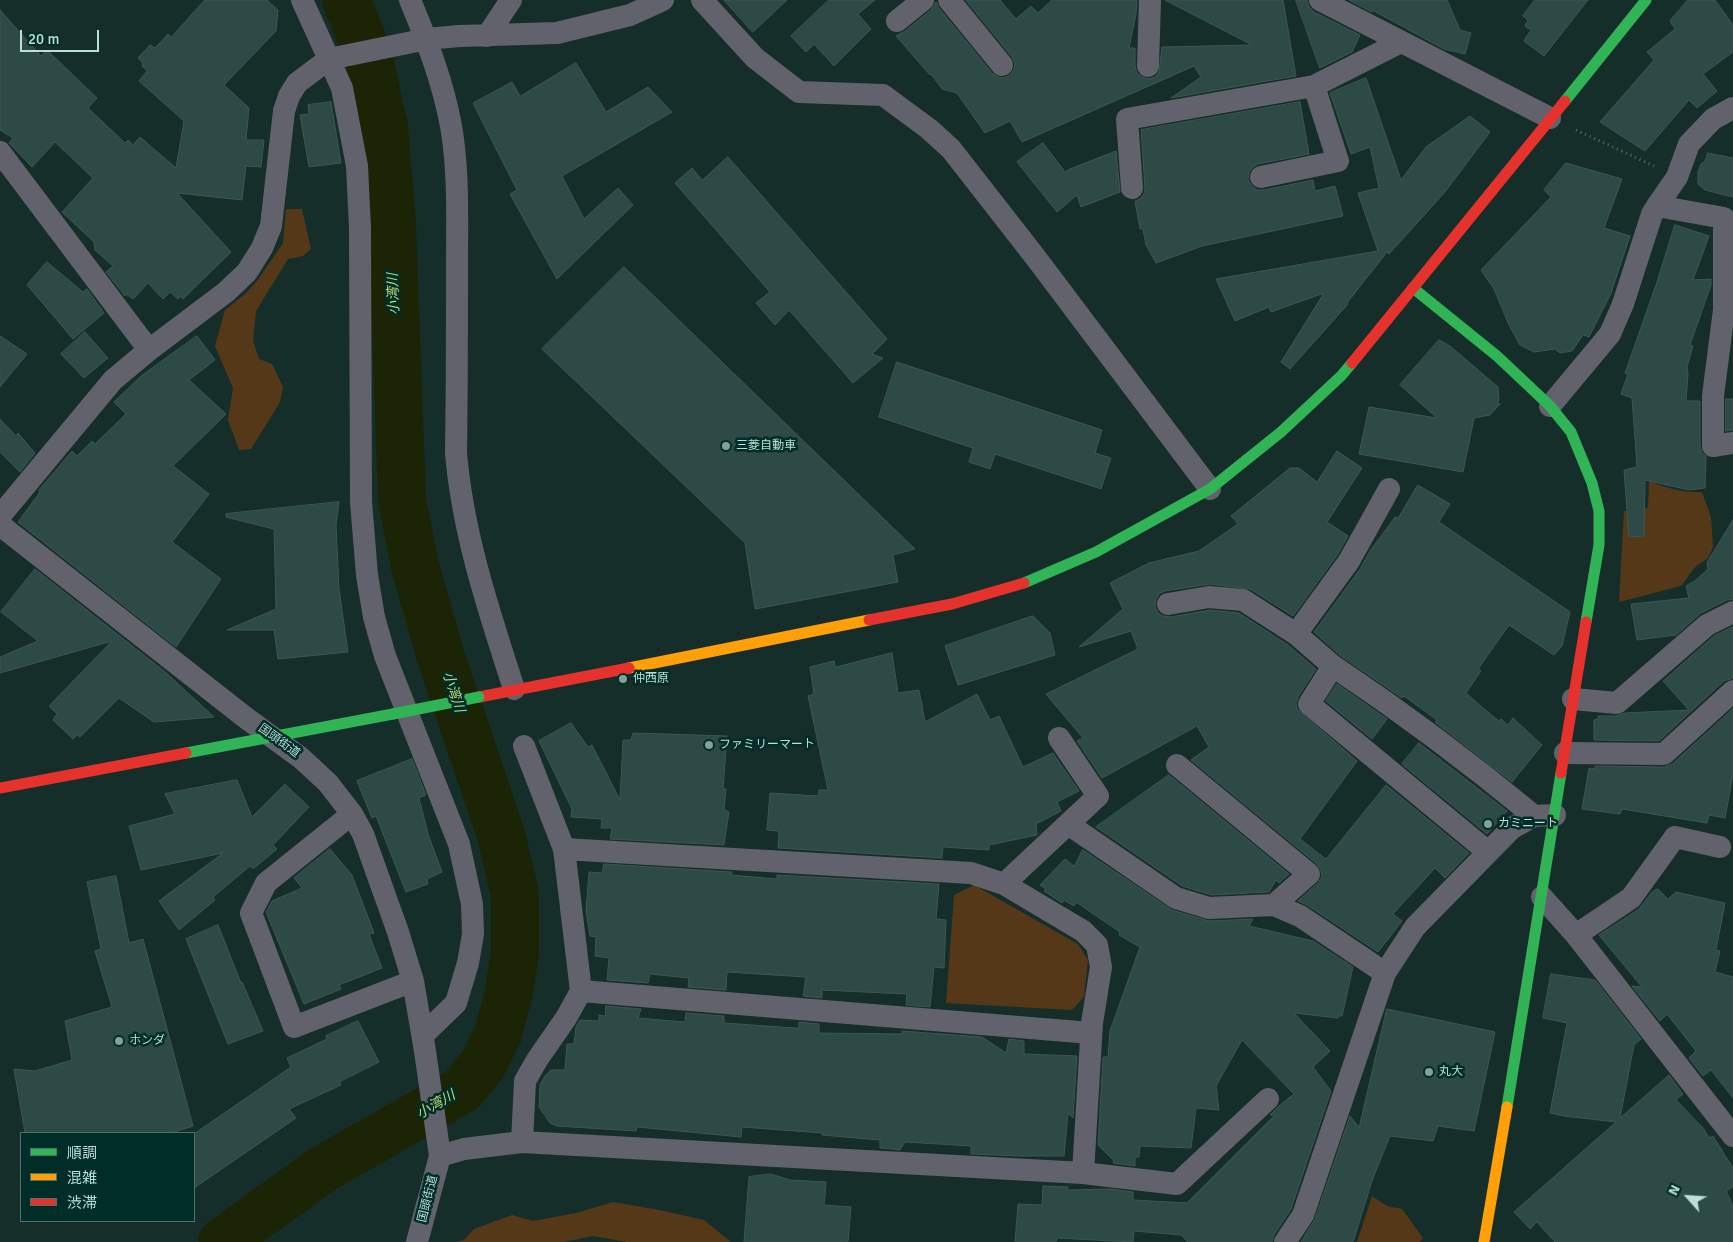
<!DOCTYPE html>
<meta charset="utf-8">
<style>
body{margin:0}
#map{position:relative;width:1733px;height:1242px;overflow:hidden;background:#162e2a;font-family:Signika,"Noto Sans JP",sans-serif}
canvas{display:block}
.legend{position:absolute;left:20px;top:1132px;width:175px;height:90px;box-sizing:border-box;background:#002d27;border:1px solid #4a746d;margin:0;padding:6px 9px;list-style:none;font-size:15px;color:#badfd7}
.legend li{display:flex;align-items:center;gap:10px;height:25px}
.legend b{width:25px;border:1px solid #4a746d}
.north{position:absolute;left:1663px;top:1172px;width:50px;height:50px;-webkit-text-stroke:4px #002d27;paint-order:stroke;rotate:296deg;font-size:14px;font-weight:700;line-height:20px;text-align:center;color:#badfd7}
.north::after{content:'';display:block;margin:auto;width:18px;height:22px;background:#badfd7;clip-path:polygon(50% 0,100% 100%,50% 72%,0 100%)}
.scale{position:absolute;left:20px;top:30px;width:79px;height:22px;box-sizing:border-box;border:2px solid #badfd7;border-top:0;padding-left:6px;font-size:15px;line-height:18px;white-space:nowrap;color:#badfd7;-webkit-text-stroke:4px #002d27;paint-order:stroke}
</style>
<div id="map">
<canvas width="1733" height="1242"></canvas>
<ul class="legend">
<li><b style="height:6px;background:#30b455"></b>順調</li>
<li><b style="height:6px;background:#ff9f0a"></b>混雑</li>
<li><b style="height:6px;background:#e5322d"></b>渋滞</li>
</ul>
<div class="north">N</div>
<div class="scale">20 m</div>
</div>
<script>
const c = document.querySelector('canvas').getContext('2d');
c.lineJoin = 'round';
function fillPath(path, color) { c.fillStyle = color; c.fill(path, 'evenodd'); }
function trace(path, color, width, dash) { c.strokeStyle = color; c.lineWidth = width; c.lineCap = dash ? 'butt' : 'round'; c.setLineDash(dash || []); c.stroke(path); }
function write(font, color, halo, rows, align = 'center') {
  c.font = font + ' Signika,"Noto Sans JP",sans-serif'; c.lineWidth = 5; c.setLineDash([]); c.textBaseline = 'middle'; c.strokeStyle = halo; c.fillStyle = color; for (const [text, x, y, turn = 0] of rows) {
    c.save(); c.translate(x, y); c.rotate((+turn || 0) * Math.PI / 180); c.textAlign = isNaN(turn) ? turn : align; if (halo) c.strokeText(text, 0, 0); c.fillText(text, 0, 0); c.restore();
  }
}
fillPath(new Path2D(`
 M286,209H302L311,249L303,256L288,259L256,311L253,341L259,359L272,364L283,387L280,402L251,449L239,450L228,420L233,388L215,346L225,310L245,294L257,281L283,243Z
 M1649,481C1667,488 1682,493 1702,492L1711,517L1713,547L1708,558L1695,567L1681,586L1619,602L1624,511L1648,508Z
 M974,885L1078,944L1088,960L1084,997L1072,1010L946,1003L954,895Z
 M1372,1196L1387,1206L1402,1209L1423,1238L1420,1242H1357Z
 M613,1202L659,1210L704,1220L731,1242H627L593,1236L563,1242H456L464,1240L474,1229L512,1215L533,1221L576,1213Z`), '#553818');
trace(new Path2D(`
 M222,1242L323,1169L462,1090L483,1064L498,1034L508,996L515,954V895L502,838L440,654L415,566L402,500L392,225L384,127L367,51L346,0`), '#1b2405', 48);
const building = new Path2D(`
 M205,0H267L278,10L276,31L224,85L249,108L246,140H264L261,167L246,166L242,200L177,193L231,252L183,299L180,296L178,299L170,292L163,299L148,283L133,299L126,294L125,296L106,272L113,266L95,250L94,242L62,212L93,178L55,142L32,167L9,143L13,138L0,130V10L41,56L47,50L97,98L88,108L125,143L128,140L133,145L140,137L176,168L184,121L139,81L147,71L142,66L143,63L138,58L150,45L155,48L168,34L171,37Z
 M724,0H787L753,32Z
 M829,0H875L858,14L871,29L834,66L814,44L806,52L791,36Z
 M966,0H1000L1016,19L1031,6L1038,13L1052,0H1137L1136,14L1129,48H1135V66L1137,73L1142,77L1148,79L1155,77L1159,72L1162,47L1252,45L1165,0H1283L1296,76L1171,98L1201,77L1194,66L1022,142L1010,121L985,133L957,93L942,89L931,74L930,75L896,36L905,31L931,10L936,2L939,8L992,73L998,77L1004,78L1010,75L1014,69L1015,63L1012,57Z
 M1296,0H1307L1309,7L1314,12L1360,35L1352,52L1320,68Z
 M1349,0H1447L1460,30L1471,33L1465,54L1444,49L1372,10V12Z
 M1535,0H1588L1544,56L1524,41L1531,30L1525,26L1528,20L1523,16Z
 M1688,0H1715L1733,25V52L1703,74L1717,91L1697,108L1689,100L1645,151L1600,122L1654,60L1647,52L1675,29L1670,21Z
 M576,63L606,112L648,87L672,112L562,176L584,219L618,188L633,205L557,279L510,194L517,190L473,103L512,82L520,96Z
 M1366,78L1401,180L1426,147L1470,116L1490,132L1445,192L1389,254L1387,252L1347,303L1348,304L1290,369L1281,362L1324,293L1271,312L1269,307L1235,321L1216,279L1378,251L1358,193L1379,188L1370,147L1351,154L1330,93Z
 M331,102L341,163L309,167L300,115L309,114L308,105Z
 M1300,102L1309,154L1258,164L1253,167L1249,172L1248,180L1252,186L1257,190H1264L1313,180L1315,191L1335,186L1343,216L1202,246L1156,263L1146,245L1143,229H1140L1135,201L1140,199L1144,194L1145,188L1141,130Z
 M1043,143L1065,172L1070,169L1116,151L1120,192L1081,207L1077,195L1057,212L1017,162Z
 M1708,153L1733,158V197L1705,190L1698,184V172L1701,164L1705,161Z
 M728,157L887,339L872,354L883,358L853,383L789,310L775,325L756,303L770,292L675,183L692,168L702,180Z
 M1566,163L1622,179L1604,228L1630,236L1611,293L1589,337L1583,335L1572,351L1560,353L1555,349L1534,352L1520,345L1509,325L1494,289L1481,270L1551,197L1544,190Z
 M1675,225L1709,236L1693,280L1711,279V285L1690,345L1693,346L1687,367L1688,374L1686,401H1700V446L1702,453L1706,456L1705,488L1689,490L1645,480L1644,536L1629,537L1624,470L1637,467L1632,398L1621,394L1628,374L1625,373L1657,282Z
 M47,262L83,292L87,289L104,313L73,339L27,285Z
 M624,267L915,549L893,555L898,582L755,609L745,543L542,349Z
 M85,332L108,358L84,378L61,354Z
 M0,336L27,354L0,387Z
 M197,336L215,360L189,380L226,414L173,466L209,494L172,542L221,579L176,647L18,522L40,492L39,490L72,451L77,456L92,441L95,444L126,414L114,402L141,376Z
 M1439,340L1450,346L1498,387L1499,400L1497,402L1500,404L1490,415L1474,418L1463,472L1359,454L1369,407L1437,418L1400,385Z
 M897,362L1102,430L1095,453L1111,458L1101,489L995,454L990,469L969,462L973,448L879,417Z
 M1726,399H1733V430L1726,431Z
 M0,419L16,436L18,433L35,453L20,472L0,452Z
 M1337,451L1362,468L1327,522L1348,536L1338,554L1293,616L1250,589L1210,584L1165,591L1159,594L1156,599L1155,606L1158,613L1163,616L1170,617L1210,610L1239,613L1288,645L1316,669L1298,697L1296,703L1297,709L1357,761L1300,839L1326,859L1386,785L1469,853L1445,878L1435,868L1393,914L1402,921L1378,952L1307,905L1298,901L1318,883L1322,877L1321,870L1317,864L1191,760L1209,747L1197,726L1102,778L1077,741L1083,738L1046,694L1138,649L1131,631L1079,647L1123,609L1110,583L1149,563L1199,551L1238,524L1231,516L1290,468H1299L1317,482Z
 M1418,485L1450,504L1439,522L1570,612L1562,646L1554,655L1509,625L1478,669L1481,671L1466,693L1483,708L1499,721L1501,719L1508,725L1513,718L1542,745L1512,782L1435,722L1437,720L1404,696L1402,698L1341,656L1314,632L1360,569L1370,551L1395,517L1398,518Z
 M339,502L336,525L339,589L348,652L278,659L274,630H227L276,609L274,529L226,517V514Z
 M1733,520V599L1727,600L1701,613L1676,635L1637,640L1631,604L1689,598L1686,586L1695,581L1708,569L1707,563Z
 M35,569L164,671L214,717L154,722L119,698L80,737L77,735L73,739L53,720L57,714L49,706L112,641L0,673V657L38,641L1,612Z
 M1033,616L1050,633L1055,655L958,685L945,646Z
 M1733,627V678L1724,681L1659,741L1594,740V720L1598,719V716H1616L1625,713L1689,710L1663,681L1714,636Z
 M892,653L898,693L919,690L925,722L977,694L990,720L999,716L1023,767L1053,753L1079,791L1057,802L1061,811L1036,824L1037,835L989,845V850L943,847L942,858L778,848L779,831L767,830L770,793L818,796L819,790H828L808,696L814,694L810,667L834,661L835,667Z
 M1337,684L1387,719L1372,739L1326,701Z
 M1733,709V774L1725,818L1709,815L1707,823L1622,809L1620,814L1582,809L1589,768L1595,769V766L1664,767L1672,764Z
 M571,723L588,747L592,745L620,800L623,740H631L633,733L727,736L723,789H726L724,810L729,812L724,845L610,839L612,828H601L602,819L571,817L572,809L539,741Z
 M1419,743L1507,811L1487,834L1402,764Z
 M412,759L426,795L419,798L428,834L442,872L427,879L428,884L406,892L376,816L372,818L357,781Z
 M1169,775L1289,874L1279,883L1276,880L1269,892L1211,895L1182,886L1096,827Z
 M237,780L252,817L285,784L309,807L273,845L277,849L253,869L250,866L213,897L215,900L179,930L159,901L223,853L141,870L129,826L175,814L165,794Z
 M330,849L352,875L374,933L369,934L382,968L339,985L341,989L304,1004L266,912L272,901L302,888L294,878Z
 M1083,850L1172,910L1209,921L1253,919L1249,926L1313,941L1353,967L1342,1016H1338V1018L1294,1013L1330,1051L1313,1067L1331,1091L1291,1209L1274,1235L1272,1242H1188L1181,1235L1134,1231L1133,1242L1057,1238L1056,1242H1015L1018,1204L1042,1205L1043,1186L1068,1187L1067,1190L1111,1189L1133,1192V1200L1187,1203L1275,1115H1270L1280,1105L1294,1094L1242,1040L1216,1086L1219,1110L1196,1108L1191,1148L1140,1146L1139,1157H1135V1166L1113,1163L1114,1161L1098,1145L1103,1057H1108L1110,1031L1140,947L1119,935L1120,932L1076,902L1074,906L1064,900L1062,903L1044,891L1046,889L1040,885L1065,859L1074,866Z
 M604,864L732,872L731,875L777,879V875L939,884L936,919L946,920L944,968L934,967L930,1007L906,1005L907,994L822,990V998L803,996L806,977L727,972L726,990L688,987L689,978L650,974L648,983L607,980L609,958L595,956L596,937L590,936L586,911L589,872L602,873Z
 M116,876L129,943L143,939L193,1126L171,1133H25L14,1069L35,1071L72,1060L65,1021L112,1007L95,951L101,949L87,882Z
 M1658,889L1668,899L1676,892L1725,903L1716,950L1720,951L1715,972L1733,977V1098L1711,1070L1703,1076L1689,1058L1696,1051L1667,1014L1660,1021L1632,986L1642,987L1599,935L1639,909L1652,892Z
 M218,925L241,983L242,982L263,1031L228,1044L186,939Z
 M1551,974L1595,980L1641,1039L1634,1045L1620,1118L1669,1075L1683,1094L1676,1100L1704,1129L1709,1138L1713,1136L1733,1168V1187L1726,1191L1733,1206V1242H1555L1537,1222L1530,1229L1514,1212L1616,1122L1564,1116L1550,1113L1567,1023L1543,1018Z
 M606,1006L641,1009L638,1018L685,1022L686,1013L724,1016V1023L795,1028H799V1022L819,1024V1033L902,1034V1031L982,1037L1006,1053L1009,1039L1024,1041V1054L1077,1056L1073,1118L1068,1113L1064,1156H1018L971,1154V1146L905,1142L900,1150L893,1149L880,1148V1140L822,1135V1133L742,1127L741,1137L637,1127L636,1131L557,1126L550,1123L539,1107L540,1085L545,1076L551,1070H565L567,1044H574L576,1027L580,1020L599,1021V1015L605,1016Z
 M1387,1009L1495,1032L1474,1131L1438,1126L1433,1141L1390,1136L1373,1178L1353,1242H1301L1315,1219L1350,1116L1359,1127Z
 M358,1021L379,1062L339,1082L341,1085L289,1109L296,1118L194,1188V1134L291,1067L287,1058L327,1039L326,1036Z
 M771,1174L790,1180L826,1182L824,1205L851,1207L848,1242H744L749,1177Z`);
fillPath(building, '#2e4a46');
trace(building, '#3d5753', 1);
trace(new Path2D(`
 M1576,130L1654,166`), '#60666c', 3, [1, 4]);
trace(new Path2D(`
 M302,0L342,88L357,166L360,228L361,502L367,575L374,617L385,656L459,844L472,904L473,934L468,963L456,1003L423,1035
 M410,0C427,41 443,82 451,126C459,172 457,220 457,267C457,329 457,391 456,453C463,535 489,611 514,689
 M702,0L755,58L799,92L883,95L929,129L951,149L1036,258L1210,489
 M949,0L1002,65
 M1320,0L1550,118
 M897,21L923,0
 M487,36L511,0
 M1148,66L1150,0
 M0,152L149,350
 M1261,177L1338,161L1314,86
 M1132,188L1127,119L1314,86L1401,42
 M1657,206L1724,218V310L1713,396V446L1733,443
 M1550,406L1610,334L1623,304L1652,214L1657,206L1677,177L1689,144L1713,119L1733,108
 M0,516L113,380L149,350L226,292L247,272L262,248L271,226L284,111L289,96L297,83L329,59L427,39L459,36L557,33L630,15L663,0
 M0,525L246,718L301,758L328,783L352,814L363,834L398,932L413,981L425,1051L440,1156L417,1242
 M1168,604L1209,597L1243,600L1296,634L1333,666L1309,704L1488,852
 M1296,634L1349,561L1389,489
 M1333,666C1402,712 1470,763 1534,816
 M1573,699L1617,703L1707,625L1733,612
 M1059,738L1098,796L1068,824
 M1565,753L1664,754L1733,691
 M352,814L266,883L251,913L294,1027L413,981
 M1004,884L1068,824L1176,898L1209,908L1274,905L1309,874L1177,765
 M1542,897L1576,935L1733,1136
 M1274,905L1300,916L1385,973
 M1576,935L1631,898L1675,837L1720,847
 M581,991L1091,1033
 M522,1142L525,1081L537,1060L566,1018L581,991L564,849L524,746
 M440,1156L464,1149L522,1142L1083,1173L1092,1023L1101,967L1097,945L1083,931L1004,884L971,873L564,849
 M1083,1173L1177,1184L1268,1099
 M1285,1242L1303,1215L1385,973L1415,927L1512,828L1534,816L1555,815`), '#62626d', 22);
trace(new Path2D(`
 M1565,101L1646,0
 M1413,288L1497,356L1550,406L1571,432L1592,483L1599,511V545L1586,622
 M1024,583L1096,552L1210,489L1281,432L1341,376L1352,363
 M186,753L393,714
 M1507,1107L1561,773`), '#30b455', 11);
trace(new Path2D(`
 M629,668L869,620
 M1484,1242L1507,1107`), '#ff9f0a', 11);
trace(new Path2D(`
 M1352,363L1565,101
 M869,620L952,604L1024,583
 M479,697L629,668
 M1561,773L1586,622
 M0,788L186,753`), '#e5322d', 11);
trace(new Path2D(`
 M393,714L479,697`), '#30b455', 11);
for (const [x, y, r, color] of [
 [726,446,5,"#81a19a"],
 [623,679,5,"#81a19a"],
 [709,745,5,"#81a19a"],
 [1488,824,5,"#81a19a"],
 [119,1041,5,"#81a19a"],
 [1429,1072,5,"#81a19a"]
]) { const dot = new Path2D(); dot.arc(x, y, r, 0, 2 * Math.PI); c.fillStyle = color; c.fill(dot); trace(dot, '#002d27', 2); }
write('12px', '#badfd7', '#002d27', [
 ["三菱自動車",736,446],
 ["仲西原",633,679],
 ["ファミリーマート",719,745],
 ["カミニート",1498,824],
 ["ホンダ",129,1041],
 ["丸大",1439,1072]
], 'left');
write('12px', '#badfd7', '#002d27', [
 ["国頭街道",279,741,36],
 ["国頭街道",428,1199,-76]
]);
write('italic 14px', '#c0d87b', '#002d27', [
 ["小湾川",394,294,-92],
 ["小湾川",453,692,72],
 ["小湾川",436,1105,-30]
]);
</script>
